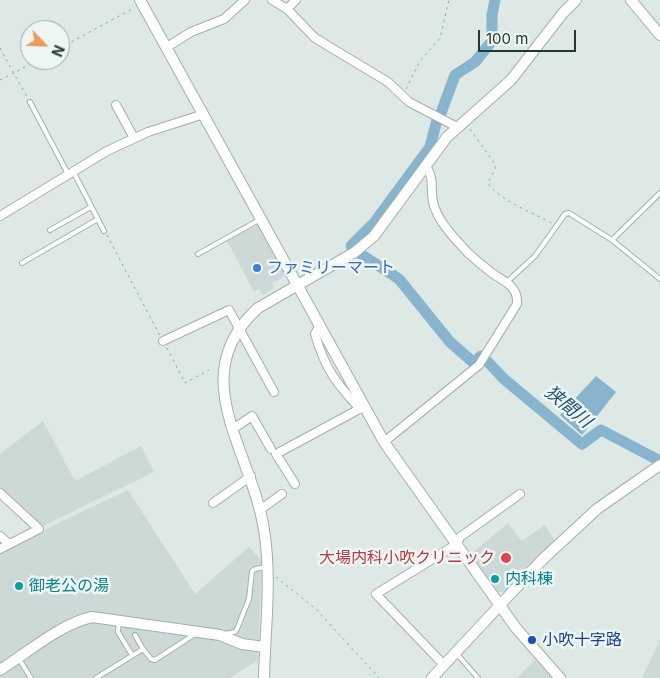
<!DOCTYPE html>
<meta charset="utf-8">
<style>
body{margin:0}
#map{position:relative;width:660px;height:678px;overflow:hidden;background:#dee9e6;font-family:Inter,sans-serif}
canvas{display:block}
.north{position:absolute;left:20px;top:20px;width:50px;height:50px;box-sizing:border-box;background:#eef6f4;border:1px solid #9caaa8;border-radius:50%;rotate:114deg;font-size:14px;font-weight:700;line-height:20px;text-align:center;color:#203836}
.north::after{content:'';display:block;margin:auto;width:18px;height:22px;background:#eb9c5a;clip-path:polygon(50% 0,100% 100%,50% 72%,0 100%)}
.scale{position:absolute;left:478px;top:30px;width:98px;height:22px;box-sizing:border-box;border:2px solid #203836;border-top:0;padding-left:6px;font-size:15px;line-height:18px;white-space:nowrap;color:#203836;-webkit-text-stroke:4px #eef6f4;paint-order:stroke}
</style>
<div id="map">
<canvas width="660" height="678"></canvas>
<div class="north">N</div>
<div class="scale">100 m</div>
</div>
<script>
const c = document.querySelector('canvas').getContext('2d');
c.lineJoin = 'round';
function fillPath(path, color) { c.fillStyle = color; c.fill(path, 'evenodd'); }
function trace(path, color, width, dash) { c.strokeStyle = color; c.lineWidth = width; c.lineCap = dash ? 'butt' : 'round'; c.setLineDash(dash || []); c.stroke(path); }
function write(font, color, halo, rows, align = 'center') {
  c.font = font + ' Inter,"Noto Sans JP",sans-serif'; c.lineWidth = 5; c.setLineDash([]); c.textBaseline = 'middle'; c.strokeStyle = halo; c.fillStyle = color; for (const [text, x, y, turn = 0] of rows) {
    c.save(); c.translate(x, y); c.rotate((+turn || 0) * Math.PI / 180); c.textAlign = isNaN(turn) ? turn : align; if (halo) c.strokeText(text, 0, 0); c.fillText(text, 0, 0); c.restore();
  }
}
fillPath(new Path2D(`
 M259,224L285,272L282,278L272,283L274,288L263,295L259,289L254,292L227,241Z
 M43,421L75,481L141,446L154,472L43,526L44,530L128,490L195,594L249,547L262,561L258,660L230,678H0V554L42,531L43,528L0,487V454Z
 M508,523L522,541L545,525L556,542L514,581V583L506,592H497L471,554Z
 M660,640V678H642Z
 M535,660L553,678H517Z`), '#cdd9d6');
fillPath(new Path2D(`
 M596,376L616,392L582,435L560,415Z`), '#88b4cd');
trace(new Path2D(`
 M441,113L455,75L475,62L492,41V15L495,0
 M353,248L351,246L374,223L430,147L437,120
 M362,255L399,279L450,342L474,363L481,356
 M487,361L504,379L582,444L601,430L658,460`), '#88b4cd', 11);
const service = new Path2D(`
 M30,102L68,174
 M73,171L104,231
 M50,230L91,207
 M612,240L660,193
 M198,254L259,220
 M22,263L98,219
 M508,281L535,256L565,214L569,213L612,240L660,279
 M119,621L118,632L132,655
 M224,634L235,632L237,629L249,599L252,571L255,569L266,567
 M135,635L143,649
 M456,653L478,678
 M19,659L31,678
 M96,678L143,649L151,659L155,660L195,634`);
const minor = new Path2D(`
 M272,0L287,9L315,38L388,82L409,102L457,127
 M287,9L296,0
 M167,47L191,32L224,19L245,0
 M116,105L134,138
 M0,216L107,151L148,132L204,114
 M320,325L315,334C325,369 336,383 360,409
 M163,341L229,310L274,392
 M233,429L252,416L271,449
 M384,442L479,365L517,304C518,285 504,282 492,273C484,267 476,260 468,253C456,240 437,221 433,202C430,187 435,180 426,166
 M295,484L276,454L365,406
 M0,493L39,529L0,549
 M213,503L251,476
 M260,510L282,494
 M0,536L9,544
 M444,665L376,594L457,544L460,537L520,494`);
const tertiary = new Path2D(`
 M140,0L384,442L516,628L560,678
 M631,0L660,35
 M0,670C27,653 62,623 92,617L220,635L242,644L264,647
 M264,678C265,629 272,579 264,530C252,451 183,376 258,308L355,252L374,236L447,137L511,80L563,13L576,0
 M432,678L542,560L597,509L660,465`);
trace(service, '#a1b0ae', 6);
trace(minor, '#a1b0ae', 10);
trace(tertiary, '#a1b0ae', 12);
trace(new Path2D(`
 M0,48L27,97
 M60,48L134,8
 M0,80L38,60
 M406,89L420,61L440,38L449,0
 M470,129L495,164V169L488,183C495,198 537,215 552,223
 M107,235L160,336
 M167,348L185,383L209,370
 M276,577L316,609L379,678`), '#80aba7', 1, [2.5, 4]);
trace(service, '#fff', 4);
trace(minor, '#fff', 8);
trace(tertiary, '#fff', 10);
for (const [x, y, r, color] of [
 [257,268,5,"#3f7fe0"],
 [506,558,6,"#e0444e"],
 [495,579,5,"#0f9aa8"],
 [19,586,5,"#0f9aa8"],
 [532,640,5,"#1a4fb4"]
]) { const dot = new Path2D(); dot.arc(x, y, r, 0, 2 * Math.PI); c.fillStyle = color; c.fill(dot); trace(dot, '#eef6f4', 2); }
write('16px', '#366cbe', '#eef6f4', [
 ["ファミリーマート",267,268]
], 'left');
write('16px', '#be3a42', '#eef6f4', [
 ["大場内科小吹クリニック",495,558]
], 'right');
write('16px', '#0d838f', '#eef6f4', [
 ["内科棟",505,579],
 ["御老公の湯",29,586]
], 'left');
write('16px', '#164399', '#eef6f4', [
 ["小吹十字路",542,640]
], 'left');
write('italic 18px', '#1e5270', '#eef6f4', [
 ["狭間川",568,407,40]
]);
</script>
